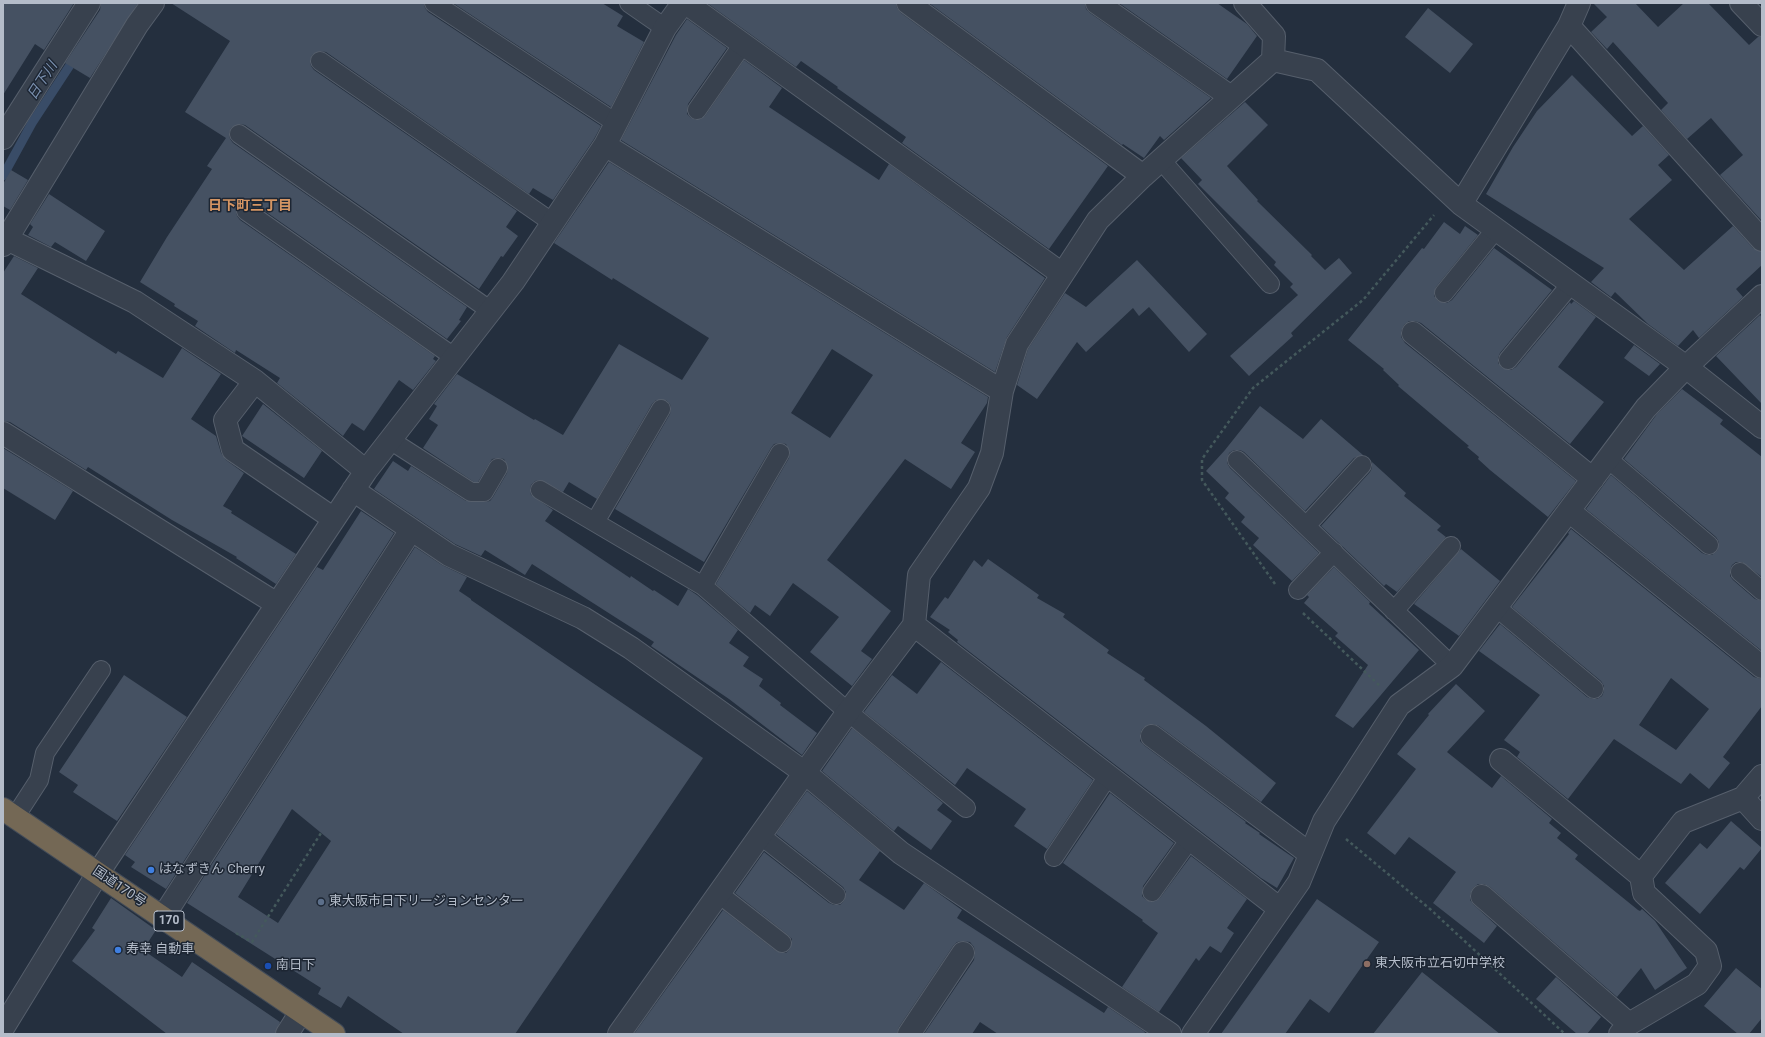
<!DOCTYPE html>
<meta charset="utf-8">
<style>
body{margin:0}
#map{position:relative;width:1765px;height:1037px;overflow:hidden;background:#242f3e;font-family:Roboto,sans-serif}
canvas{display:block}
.frame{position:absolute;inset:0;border:4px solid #b4bcc9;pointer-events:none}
</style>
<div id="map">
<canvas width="1765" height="1037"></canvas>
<div class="frame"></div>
</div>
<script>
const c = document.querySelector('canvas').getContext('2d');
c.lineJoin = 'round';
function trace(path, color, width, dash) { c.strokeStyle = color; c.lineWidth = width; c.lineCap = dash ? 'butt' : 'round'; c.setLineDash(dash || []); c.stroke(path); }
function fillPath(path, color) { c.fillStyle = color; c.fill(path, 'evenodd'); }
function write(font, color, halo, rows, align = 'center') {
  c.font = font + ' Roboto,"Noto Sans JP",sans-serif'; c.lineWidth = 3; c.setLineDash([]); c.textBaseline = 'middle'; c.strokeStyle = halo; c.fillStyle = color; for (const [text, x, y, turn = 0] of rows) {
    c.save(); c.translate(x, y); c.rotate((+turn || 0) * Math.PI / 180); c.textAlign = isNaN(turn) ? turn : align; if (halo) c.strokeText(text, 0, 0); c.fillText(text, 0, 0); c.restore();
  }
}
trace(new Path2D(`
 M3,176L32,123L76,56`), '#394c67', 9);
fillPath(new Path2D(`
 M3,3H74L44,50L35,44L3,95Z
 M101,3H138L90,78L65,63L100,10Z
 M171,3H424L425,8L428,12L601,126L594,139L553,200L533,188L529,194L326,52L320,51L312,55L310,61L311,66L314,70L517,211L506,227L518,236L503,257L501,256L479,289L245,125L240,124L231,128L229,133L230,139L233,143L467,307L459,320L461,321L447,339L252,202L247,201L238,205L236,210L237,216L240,220L435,356L433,359L436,361L413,390L399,380L364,431L352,423L343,436L277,383L280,378L236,350L235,353L195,326L198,321L174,306L175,304L140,282L167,237L212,169L207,166L226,138L185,112L230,41Z
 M453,3H602L623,16L617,26L644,42L611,107Z
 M707,3H896L897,8L901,13L1108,166L1049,249L902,143L906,137L837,88L838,87L801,61L796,67Z
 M929,3H1085L1086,9L1090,13L1211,98L1164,140L1160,136L1144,158L1123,144L1122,145Z
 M1119,3H1217L1247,24L1257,36L1227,79Z
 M1593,3H1635L1658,27L1684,3H1708L1749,45L1758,37H1762V221L1720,175L1743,155L1711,118L1687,139L1661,110L1668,103L1613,42L1607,49L1591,32L1607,17Z
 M1428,8L1473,44L1450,73L1405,37Z
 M687,19L727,48L688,104L687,114L691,118L696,120L705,116L744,60L782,88L769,107L879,180L889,164L1045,278L1007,337L995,372L621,140L676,35Z
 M1572,75L1632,136L1643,126L1669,155L1658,165L1672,180L1629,219L1684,270L1733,226L1753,248L1762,252V265L1736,289L1743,297L1699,338L1693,330L1678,346L1648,324L1615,292L1611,297L1591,282L1604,268L1486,194L1513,147L1537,111Z
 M1245,102L1268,125L1227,166L1258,200L1257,201L1312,255L1311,256L1325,270L1339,258L1352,273L1291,333L1293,336L1249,376L1230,356L1298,295L1290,287L1293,284L1274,265L1276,262L1198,184L1202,180L1181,158Z
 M609,162L988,397L987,403L961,443L975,452L951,489L905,459L827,560L891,611L861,651L872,659L852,686L810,652L839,617L793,583L770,616L755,605L750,613L716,584L789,458L790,453L786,444L780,443L774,444L771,448L704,562L615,509L670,414L671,409L670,404L666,400H656L652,404L597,499L569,482L563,492L540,480L535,481L531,485L530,490L531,495L553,510L545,521L630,578L631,576L653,591L654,590L678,606L688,589L697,595L738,630L729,643L749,657L743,666L763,679L759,686L781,703L780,705L817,733L802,755L729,699L651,646L654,642L532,564L525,575L485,550L481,556L455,544L374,489L393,461L408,471L411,466L466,501L484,502L490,501L493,497L507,473L508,468L504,459L498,458L492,459L478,482H474L423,448L438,425L429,419L437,406L434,404L457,374L534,420L535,419L563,435L619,344L682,380L709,338L613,278L612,280L554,243ZM832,349L873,375L830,438L791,413Z
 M11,170L28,180L10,210L3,206V184Z
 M49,194L105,231L86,261L55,242L51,247L28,235L33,227L30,224Z
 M1444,222L1460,234L1465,226L1478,235L1436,287L1434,296L1438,301L1447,303L1452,300L1494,248L1552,290L1500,353L1498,358V363L1502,368L1511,370L1516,367L1570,302L1571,304L1574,301L1596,317L1558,367L1604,402L1570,444L1421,323L1415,321H1409L1404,325L1401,331V337L1405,343L1576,481L1548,517L1490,470L1478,459L1479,457L1467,447L1469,446L1398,386L1399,385L1383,370L1384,369L1348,340L1422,248L1424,249Z
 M14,256L38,268L21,294L116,354L118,351L163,378L182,348L221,374L191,419L216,436L221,453L226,460L244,473L223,506L232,511L231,513L296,554L276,584L236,558L237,557L172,520L88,467L86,470L10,422L3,421V273Z
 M1137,260L1207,334L1189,352L1149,307L1139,316L1133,308L1086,352L1077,342L1037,399L1017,385L1028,349L1065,293L1086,307Z
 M1760,315L1762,318V404L1716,356Z
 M1634,345L1660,364L1649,376L1624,358Z
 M1682,389L1723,420L1720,424L1762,457V577L1742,562H1736L1732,565L1730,570V576L1733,580L1755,599L1762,601V651L1586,509L1611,475L1702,553L1707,555H1712L1717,551L1719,542L1716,537L1624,459L1657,414Z
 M263,404L322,451L304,478L242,436Z
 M1260,406L1303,439L1321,419L1363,455L1354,458L1305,511L1244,452L1240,450H1234L1229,453L1227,463L1230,468L1319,553L1292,581L1253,545L1259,538L1241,522L1245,517L1225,498L1229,493L1206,471L1225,450Z
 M3,448L73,491L55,520L3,488Z
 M1372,462L1406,493L1404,496L1441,526L1437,530L1446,537L1397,592L1386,584L1384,586L1321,526L1370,472L1372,468Z
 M361,511L394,533L166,889L131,867L135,862L125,855L317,567L323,570Z
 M1571,529L1754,677L1762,679V706L1723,757L1730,763L1709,789L1690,773L1681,784L1614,739L1568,799L1517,757L1520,752L1504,740L1540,695L1479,651L1500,624L1587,697L1592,699H1597L1602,696L1604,691V686L1601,681L1512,607L1569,534L1568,533ZM1671,678L1709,709L1676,750L1639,725Z
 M415,547L442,565L467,577L459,591L471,599V600L703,758L515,1034H404L348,996L341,1008L318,994L321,988L187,903ZM292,809L331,841L278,923L238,897Z
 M1461,549L1500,581L1459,636L1414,604Z
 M988,559L1039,595L1037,598L1065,614L1063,617L1109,650L1107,653L1145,678L1144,680L1206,726L1276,783L1261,802L1159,726L1153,724L1147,725L1142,729L1140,734V741L1145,746L1246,822L1245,823L1260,833L1259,834L1294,858L1277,888L1261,878L957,642L958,640L948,632L950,630L930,617L945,597L948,599L974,560L982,567Z
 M1334,567L1370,602L1369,604L1419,650L1353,728L1335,716L1368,665L1335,636L1338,633L1304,603L1309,597L1307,595Z
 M941,662L1093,780L1047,849L1014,826L1026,809L967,768L955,785L864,712L892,675L917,694Z
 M124,675L187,717L117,821L73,792L78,785L59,772Z
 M1456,684L1485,711L1447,752L1492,788L1501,776L1552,819L1549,823L1561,833L1557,838L1578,855L1575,859L1638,910L1640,911L1642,909L1655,921L1687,968L1655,990L1641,968L1617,997L1490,887L1484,884H1478L1473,888L1470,894V900L1474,905L1497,926L1484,943L1433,903L1456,872L1409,837L1395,855L1367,833L1416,769L1397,754L1429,715L1428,714Z
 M852,728L943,803L937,810L952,821L931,850L898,826L894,831L822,771Z
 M807,791L880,851L859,880L904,910L924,883L962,910L957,918L1104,1013L1108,1007L1145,1032L1144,1034H998L980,1022L972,1034H924L974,960L975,953L974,947L970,942L963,941L957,942L953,946L899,1027L897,1034H634L723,910L776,951L786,953L790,949L792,939L788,935L735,893L764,852L829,903L834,905H840L844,901L846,892L843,887L776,834Z
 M1110,793L1174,843L1143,886L1142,896L1146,900L1151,902L1160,898L1191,856L1247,899L1227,928L1234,933L1221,953L1210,946L1199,961L1196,958L1159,1012L1122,987L1158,933L1142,921L1143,920L1063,863Z
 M1731,821L1762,848L1744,870L1740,867L1700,914L1665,883L1700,843L1707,849Z
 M111,898L156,930L143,950L182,977L192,962L280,1022L275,1034H167L72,961L95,930L92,928Z
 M1317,899L1379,942L1329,1013L1310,999L1285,1034H1221Z
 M1736,968L1762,989V1018L1749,1034H1738L1704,1006Z
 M1422,972L1500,1034H1373Z
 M1556,977L1601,1017L1587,1034H1577L1536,999Z`), '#455162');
const lane = new Path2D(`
 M434,3L616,123
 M629,3L665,28
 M320,61L553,223
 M697,110L743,44
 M239,134L491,311
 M1161,160L1270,284
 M246,211L454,357
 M1444,293L1496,229
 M1508,360L1571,284
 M390,440L471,492H484L498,468
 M1608,459L1709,545
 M1237,460L1452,666
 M540,490L703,586L848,712L966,808
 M595,522L661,409
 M1306,526L1362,465
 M1740,572L1762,591
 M703,586L780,453
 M1298,590L1334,552
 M1496,607L1594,689
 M1394,611L1451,546
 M15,817L39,780L45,753L101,670
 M760,835L836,895
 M1054,857L1108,776
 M1152,892L1190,839
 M719,894L782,943`);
const street = new Path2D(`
 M686,3L1062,274
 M908,3L1143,176L1273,60L1317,70L1461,204L1686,367L1762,427
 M1097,3L1231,97
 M1245,3L1274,36L1273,60
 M1741,3L1762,25
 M1569,26L1762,240
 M3,138L89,3
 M605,145L1002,391
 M1461,204L1569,26L1579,3
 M7,239L135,302L255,381L366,471
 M3,245L137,25L153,3
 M1413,333L1593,479
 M255,381L225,420L233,450L334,519
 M3,433L277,604
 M353,490L449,555L583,618L631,648L805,773L901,853L1170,1034
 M1569,511L1762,667
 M914,625L1280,909
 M1152,736L1310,854
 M1501,760L1641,876L1683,822L1743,798L1762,776
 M1743,798L1762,819
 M1482,896L1629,1024
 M163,917L411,530
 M3,1028L98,873L366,471L513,282L605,145L665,28L683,3
 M287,1034L301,1012
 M619,1034L848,712L914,625L919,575L979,488L992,453L1002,391L1017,344L1098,220L1143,176
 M909,1034L963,953
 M1193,1034L1299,882L1324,821L1399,705L1452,666L1646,408L1686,367L1762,296
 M1620,1034L1629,1024L1697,984L1710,966L1706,951L1644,893L1641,876`);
const highway = new Path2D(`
 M3,809L334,1034`);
trace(lane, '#565f6c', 20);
trace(street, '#565f6c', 24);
trace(highway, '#434c59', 24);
trace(new Path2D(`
 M1275,584L1202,480V459L1253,388L1363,300L1434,215
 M1303,613L1381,687
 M1346,839L1430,909L1565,1034
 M236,933L252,942L321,833`), '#44595c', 2.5, [3, 3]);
trace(lane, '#38414e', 18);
trace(street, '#38414e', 22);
trace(highway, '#746855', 22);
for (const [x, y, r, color] of [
 [151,870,4,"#3f7fe0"],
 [321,902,4,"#5c6f8a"],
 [118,950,4,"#3f7fe0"],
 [1367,964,4,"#8d6e63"],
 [268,966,4,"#1a4fb4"]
]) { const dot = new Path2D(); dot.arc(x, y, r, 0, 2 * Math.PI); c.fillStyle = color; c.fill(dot); trace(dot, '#1d2633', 1.5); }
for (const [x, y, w] of [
 [169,921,30]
]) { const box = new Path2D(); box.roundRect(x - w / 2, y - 10, w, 20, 3); c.fillStyle = '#1d2633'; c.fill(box); trace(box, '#b4bcc9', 1); }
write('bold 12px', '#b4bcc9', null, [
 ["170",169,921]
]);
write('13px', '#b4bcc9', '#1d2633', [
 ["はなずきん Cherry",159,870],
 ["東大阪市日下リージョンセンター",329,902],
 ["寿幸 自動車",126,950],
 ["東大阪市立石切中学校",1375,964],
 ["南日下",276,966]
], 'left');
write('13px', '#b4bcc9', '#1d2633', [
 ["国道170号",119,887,34]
]);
write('italic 14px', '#7c92b1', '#1d2633', [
 ["日下川",43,81,-57]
]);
write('bold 14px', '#d59563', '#1d2633', [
 ["日下町三丁目",250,206]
]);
</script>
